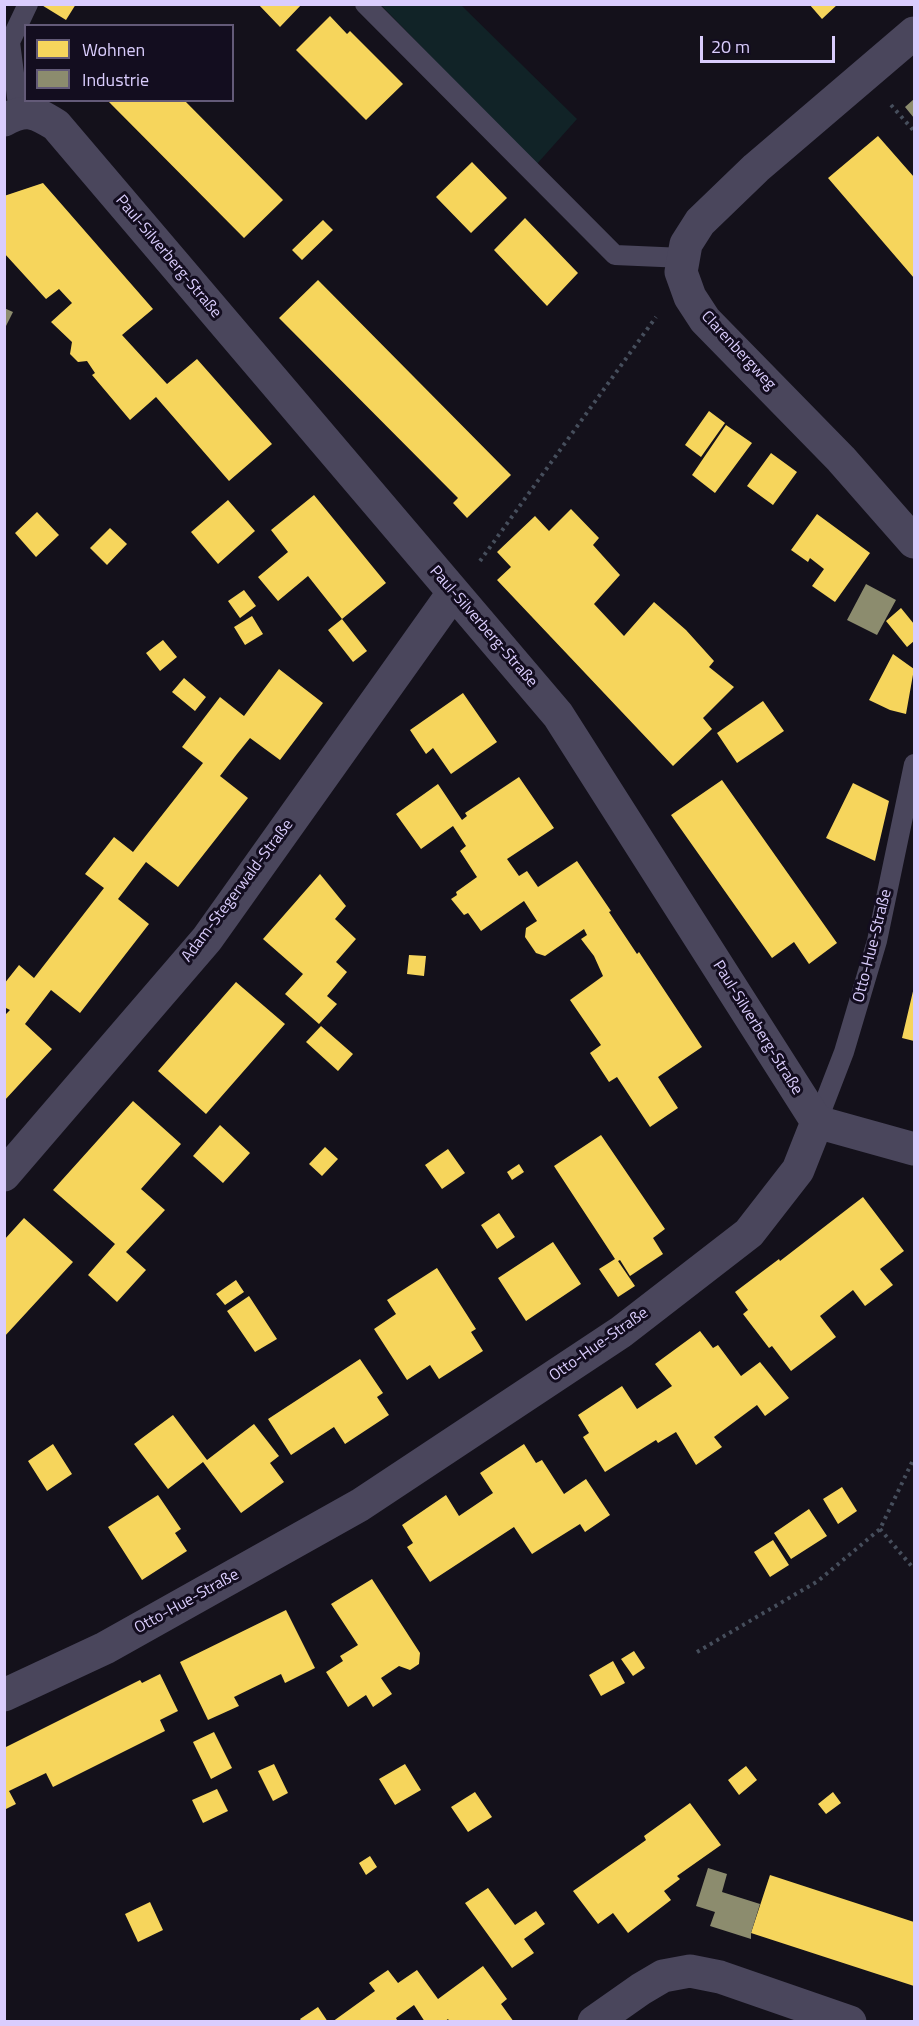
<!DOCTYPE html>
<meta charset="utf-8">
<style>
body{margin:0}
#map{position:relative;width:919px;height:2026px;overflow:hidden;background:#14111b;font-family:"Titillium Web",sans-serif}
canvas{display:block}
.frame{position:absolute;inset:0;border:6px solid #dacdfd;pointer-events:none}
.legend{position:absolute;left:24px;top:24px;width:210px;height:78px;box-sizing:border-box;background:#130d1f;border:2px solid #635a78;margin:0;padding:8px 10px;list-style:none;font-size:18px;color:#dacdfd}
.legend li{display:flex;align-items:center;gap:12px;height:30px}
.legend b{width:30px;border:2px solid #635a78}
.scale{position:absolute;left:700px;top:36px;width:135px;height:27px;box-sizing:border-box;border:3px solid #dacdfd;border-top:0;padding-left:8px;font-size:18px;line-height:21px;white-space:nowrap;color:#dacdfd;-webkit-text-stroke:4px #130d1f;paint-order:stroke}
</style>
<div id="map">
<canvas width="919" height="2026"></canvas>
<div class="frame"></div>
<ul class="legend">
<li><b style="height:16px;background:#f6d55c"></b>Wohnen</li>
<li><b style="height:16px;background:#8c8c6e"></b>Industrie</li>
</ul>
<div class="scale">20 m</div>
</div>
<script>
const c = document.querySelector('canvas').getContext('2d');
c.lineJoin = 'round';
function fillPath(path, color) { c.fillStyle = color; c.fill(path, 'evenodd'); }
function trace(path, color, width, dash) { c.strokeStyle = color; c.lineWidth = width; c.lineCap = dash ? 'butt' : 'round'; c.setLineDash(dash || []); c.stroke(path); }
function write(font, color, halo, rows, align = 'center') {
  c.font = font + ' "Titillium Web",sans-serif'; c.lineWidth = 6; c.setLineDash([]); c.textBaseline = 'middle'; c.strokeStyle = halo; c.fillStyle = color; for (const [text, x, y, turn = 0] of rows) {
    c.save(); c.translate(x, y); c.rotate((+turn || 0) * Math.PI / 180); c.textAlign = isNaN(turn) ? turn : align; if (halo) c.strokeText(text, 0, 0); c.fillText(text, 0, 0); c.restore();
  }
}
fillPath(new Path2D(`
 M381,5H461L577,119L536,165Z`), '#112327');
fillPath(new Path2D(`
 M40,4H76L66,20Z
 M258,4H302L280,27Z
 M809,4H838L822,19Z
 M330,16L347,34L350,31L403,84L366,120L296,50Z
 M107,100H184L283,200L244,238Z
 M878,136L914,177V278L828,178Z
 M472,162L507,198L471,233L436,197Z
 M43,183L153,309L122,335L167,384L197,359L272,444L229,481L156,397L130,420L92,375L95,373L87,361L78,362L70,354L72,342L51,322L72,303L59,289L46,299L4,253V196Z
 M525,218L578,273L547,306L494,250Z
 M323,220L333,230L302,260L292,250Z
 M318,280L511,475L467,518L453,503L458,498L279,318Z
 M709,411L725,423L701,457L685,445Z
 M726,425L752,443L715,493L692,475Z
 M771,453L797,472L773,505L747,486Z
 M314,495L386,583L342,619L308,576L278,601L258,577L288,552L271,530Z
 M228,500L255,531L218,564L191,532Z
 M571,509L599,538L593,545L620,575L594,604L624,636L654,602L686,630L714,661L709,667L734,687L703,718L712,729L673,766L497,580L511,567L497,552L535,516L549,531Z
 M37,512L59,535L36,557L15,533Z
 M817,514L870,553L835,602L812,586L824,569L810,558L808,562L791,550Z
 M110,528L127,544L107,565L90,548Z
 M244,590L256,606L240,618L228,601Z
 M901,608L914,624V641L907,647L886,621Z
 M252,616L263,634L245,645L234,627Z
 M342,619L367,651L353,662L328,630Z
 M163,640L177,657L160,671L146,653Z
 M893,654L914,669L906,714L890,710L869,700Z
 M279,669L323,703L280,760L250,738L237,754L220,776L248,798L178,887L146,862L118,899L149,924L80,1013L51,990L25,1024L52,1049L4,1101V1016L10,1010L4,1007V984L19,965L34,978L104,888L85,874L114,837L133,852L203,763L182,747L220,697L244,716Z
 M184,678L206,697L195,711L172,692Z
 M463,693L497,742L451,774L433,748L426,754L410,730Z
 M763,701L784,731L737,763L717,733Z
 M519,777L554,828L507,859L519,876L527,871L538,887L577,861L611,911L609,912L637,954L639,952L702,1047L658,1077L678,1108L650,1127L617,1077L609,1082L590,1053L601,1045L570,1000L603,976L594,956L581,939L587,935L584,929L545,956L536,953L525,937L526,928L537,921L524,901L481,931L468,913L464,915L451,899L457,895L456,892L477,877L460,851L466,846L453,826L421,849L396,814L438,784L462,820L467,816L465,813Z
 M722,780L837,943L809,964L794,942L772,958L671,815Z
 M853,783L889,801L875,861L826,838Z
 M320,874L346,906L335,919L356,939L336,962L347,972L327,996L337,1004L319,1024L285,994L303,974L263,939Z
 M409,955L426,956L424,976L407,974Z
 M236,982L285,1024L206,1114L158,1071Z
 M914,987V1041L902,1038Z
 M321,1026L353,1054L338,1071L306,1042Z
 M133,1101L181,1144L141,1189L165,1210L126,1252L146,1270L117,1302L88,1275L115,1244L53,1190Z
 M220,1125L250,1153L223,1183L193,1156Z
 M601,1135L665,1229L653,1238L663,1254L630,1276L620,1260L618,1261L635,1286L618,1297L599,1269L615,1259L554,1166Z
 M325,1147L338,1159L322,1176L309,1164Z
 M448,1149L465,1173L442,1189L425,1165Z
 M519,1164L524,1172L512,1180L507,1172Z
 M863,1197L904,1251L880,1269L893,1285L865,1306L853,1290L820,1316L836,1337L791,1371L772,1346L769,1348L743,1314L748,1310L735,1292L779,1259L780,1261Z
 M499,1213L515,1237L497,1249L481,1225Z
 M24,1218L73,1262L4,1337V1240Z
 M553,1242L581,1284L526,1321L498,1278Z
 M437,1268L476,1329L471,1332L483,1351L439,1379L430,1365L407,1380L374,1329L396,1314L387,1300Z
 M236,1280L244,1292L225,1305L216,1294Z
 M249,1296L277,1339L255,1352L227,1311Z
 M700,1331L713,1348L718,1345L741,1376L760,1362L789,1398L765,1416L757,1405L714,1437L722,1447L696,1465L676,1432L658,1443L656,1440L605,1472L583,1437L589,1433L578,1415L622,1386L637,1409L672,1386L655,1364Z
 M360,1359L383,1393L377,1397L389,1415L345,1444L334,1427L291,1455L268,1419Z
 M173,1415L207,1460L254,1424L279,1456L270,1463L284,1482L241,1513L203,1462L168,1489L134,1444Z
 M53,1444L72,1474L47,1491L28,1461Z
 M524,1444L536,1463L542,1460L564,1494L586,1479L610,1515L585,1532L580,1524L532,1554L514,1527L430,1582L407,1547L413,1543L402,1525L446,1495L459,1516L493,1493L480,1473Z
 M842,1487L857,1511L838,1524L823,1499Z
 M158,1495L181,1529L175,1533L187,1551L142,1580L108,1527Z
 M809,1509L827,1536L791,1559L774,1533Z
 M773,1540L789,1565L770,1577L754,1552Z
 M372,1579L420,1653L419,1664L410,1670L399,1666L381,1678L392,1694L373,1707L366,1695L348,1707L326,1672L343,1661L340,1656L358,1645L331,1604Z
 M286,1610L315,1668L285,1683L281,1674L234,1697L239,1706L208,1720L180,1662Z
 M634,1651L645,1668L633,1676L621,1659Z
 M613,1661L625,1683L601,1696L589,1675Z
 M160,1674L178,1711L160,1720L165,1731L53,1787L46,1773L9,1791L16,1804L4,1810V1748L140,1680L142,1683Z
 M214,1732L232,1768L211,1779L193,1742Z
 M274,1764L288,1793L273,1801L258,1771Z
 M405,1764L421,1790L395,1805L379,1779Z
 M746,1766L757,1780L739,1795L728,1780Z
 M217,1789L228,1811L203,1823L192,1800Z
 M475,1792L492,1817L468,1832L451,1807Z
 M833,1792L841,1803L826,1814L818,1804Z
 M690,1803L721,1845L677,1876L680,1879L664,1891L671,1900L628,1933L613,1913L598,1924L573,1891L639,1845L646,1840L644,1836Z
 M370,1856L377,1867L366,1875L359,1863Z
 M770,1875L914,1922V1986L751,1933Z
 M488,1888L515,1925L536,1911L545,1924L524,1939L534,1953L512,1968L465,1903Z
 M150,1902L163,1930L138,1942L125,1914Z
 M483,1966L507,1999L501,2004L514,2022H450L448,2019L444,2022H425L414,2005L396,2018L398,2022H332L375,1991L369,1983L388,1970L398,1983L417,1970L438,1999Z
 M318,2007L328,2022H302L300,2019Z`), '#f6d55c');
fillPath(new Path2D(`
 M914,99V118L905,107Z
 M4,308L13,312L4,330Z
 M866,584L896,600L877,635L847,620Z
 M708,1868L727,1874L722,1892L760,1904L751,1933V1939L710,1926L715,1912L696,1906Z`), '#8c8c6e');
trace(new Path2D(`
 M891,105L914,131
 M480,561L656,317
 M880,1529L914,1569
 M697,1652L818,1581L880,1529L914,1458`), '#464e5c', 4, [3, 4.5]);
trace(new Path2D(`
 M365,4L615,255L684,258
 M19,113L10,42L28,4
 M817,1122L844,1052L877,941L914,764`), '#4a465c', 20);
trace(new Path2D(`
 M914,33L756,168L700,222L686,244L681,272L690,297L705,320L841,459L914,542
 M4,120C27,108 35,112 56,125L558,715L817,1122L914,1149
 M4,1175L207,939L453,593
 M4,1695L105,1648L360,1505L621,1332L749,1233L798,1170L817,1122
 M594,2022L641,1989L663,1976L690,1971L720,1977L850,2022`), '#4a465c', 33);
write('16px', '#dacdfd', '#130d1f', [
 ["Paul-Silverberg-Straße",168,257,50],
 ["Clarenbergweg",738,351,47],
 ["Paul-Silverberg-Straße",483,627,49],
 ["Adam-Stegerwald-Straße",238,891,-53],
 ["Otto-Hue-Straße",873,946,-76],
 ["Paul-Silverberg-Straße",757,1028,58],
 ["Otto-Hue-Straße",599,1345,-35],
 ["Otto-Hue-Straße",187,1602,-29]
]);
</script>
